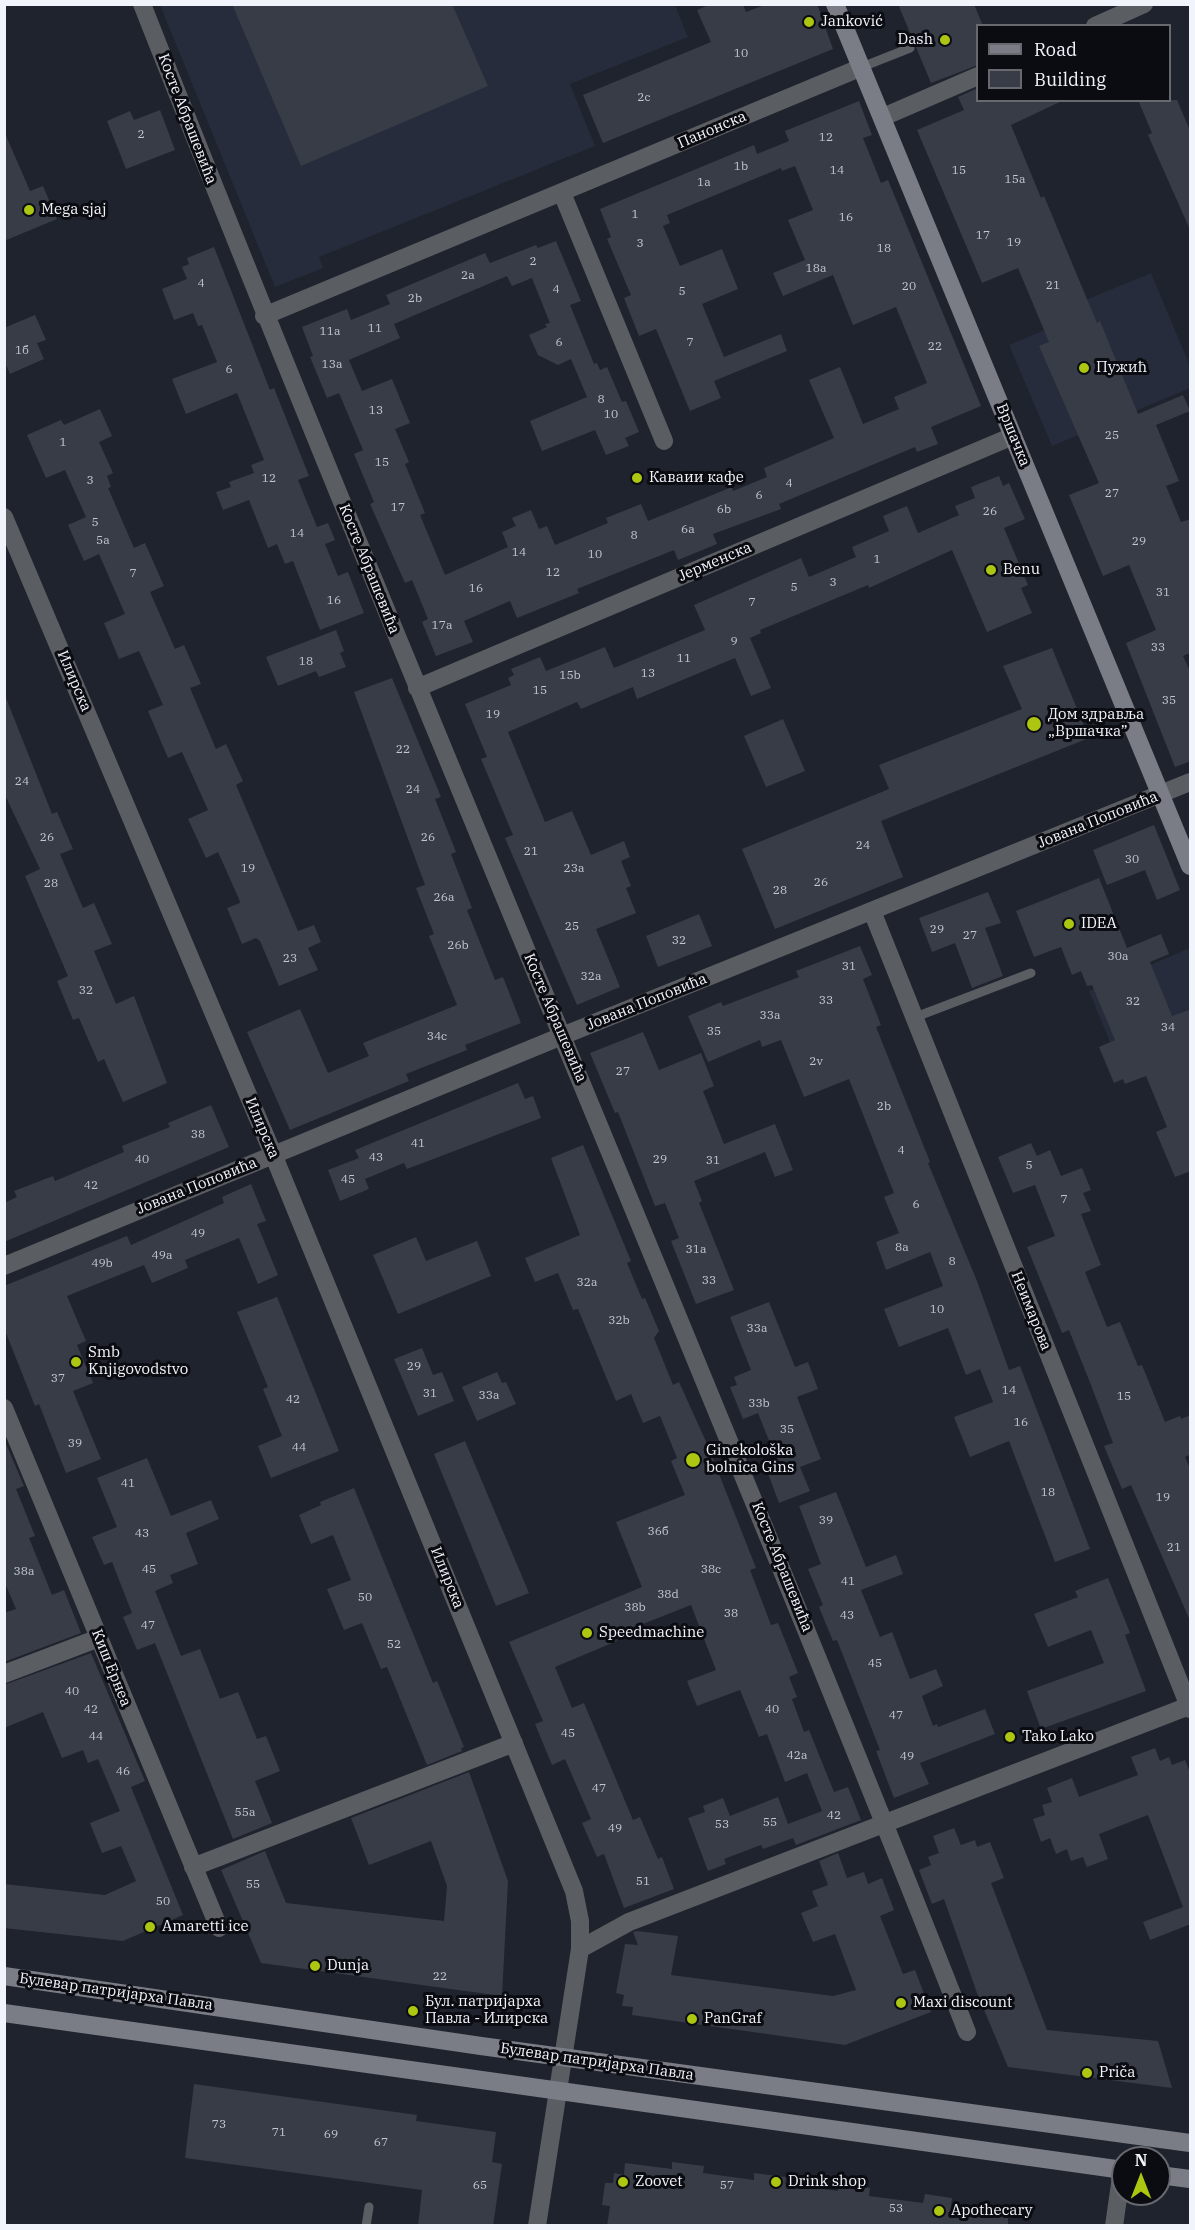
<!DOCTYPE html>
<meta charset="utf-8">
<style>
body{margin:0}
#map{position:relative;width:1195px;height:2230px;overflow:hidden;background:#1f232d;font-family:"IBM Plex Serif",serif}
canvas{display:block}
.frame{position:absolute;inset:0;border:6px solid #f1f4fb;pointer-events:none}
.legend{position:absolute;left:976px;top:24px;width:195px;height:78px;box-sizing:border-box;background:#0b0c11;border:2px solid #67696f;margin:0;padding:8px 10px;list-style:none;font-size:18px;color:#f1f4fb}
.legend li{display:flex;align-items:center;gap:12px;height:30px}
.legend b{width:30px;border:2px solid #67696f}
.north{position:absolute;left:1111px;top:2146px;width:60px;height:60px;box-sizing:border-box;background:#0b0c11;border:2px solid #67696f;border-radius:50%;rotate:0deg;font-size:16px;font-weight:700;line-height:24px;text-align:center;color:#f1f4fb}
.north::after{content:'';display:block;margin:auto;width:21px;height:27px;background:#acc612;clip-path:polygon(50% 0,100% 100%,50% 72%,0 100%)}
</style>
<div id="map">
<canvas width="1195" height="2230"></canvas>
<div class="frame"></div>
<ul class="legend">
<li><b style="height:8px;background:#7a7d86"></b>Road</li>
<li><b style="height:16px;background:#373c47"></b>Building</li>
</ul>
<div class="north">N</div>
</div>
<script>
const c = document.querySelector('canvas').getContext('2d');
c.lineJoin = 'round';
function fillPath(path, color) { c.fillStyle = color; c.fill(path, 'evenodd'); }
function trace(path, color, width, dash) { c.strokeStyle = color; c.lineWidth = width; c.lineCap = dash ? 'butt' : 'round'; c.setLineDash(dash || []); c.stroke(path); }
function write(font, color, halo, rows, align = 'center') {
  c.font = font + ' "IBM Plex Serif",serif'; c.lineWidth = 6; c.setLineDash([]); c.textBaseline = 'middle'; c.strokeStyle = halo; c.fillStyle = color; for (const [text, x, y, turn = 0] of rows) {
    c.save(); c.translate(x, y); c.rotate((+turn || 0) * Math.PI / 180); c.textAlign = isNaN(turn) ? turn : align; if (halo) c.strokeText(text, 0, 0); c.fillText(text, 0, 0); c.restore();
  }
}
fillPath(new Path2D(`
 M160,5H675L688,37L570,84L595,146L319,257L323,268L275,287Z
 M1151,273L1190,366V388L1052,446L1009,345L1047,329L1042,318Z
 M1190,948V1009L1110,1042L1089,991Z`), '#262c3c');
fillPath(new Path2D(`
 M232,4H452L488,86L301,166Z
 M711,4H743L746,12L767,4H817L833,49L603,143L583,95L711,42L697,10Z
 M898,4H974L983,26H978V65L931,83Z
 M978,88V100H1064L1011,125L1041,198L1044,196L1097,323L1100,321L1138,414L1183,395L1190,411L1156,425L1179,481L1166,486L1181,522L1191,519L1190,653L1183,656L1191,673V761L1175,767L1126,643L1156,630L1129,565L1103,576L1069,495L1099,483L1039,346L1049,342L1018,268L982,283L917,130L964,110L958,97Z
 M1138,100H1177L1191,133V232L1148,135L1152,133Z
 M859,101L872,135L863,138L881,183L888,180L981,406L931,427L938,444L917,452L915,447L779,504L781,509L713,534L717,544L678,560L674,550L577,589L579,593L517,618L510,601L464,621L473,642L436,656L422,622L428,619L412,580L405,583L370,504L374,502L354,454L363,450L339,393L327,398L310,357L313,356L302,327L347,309L351,320L390,304L386,295L485,253L490,263L536,245L538,248L556,241L581,301L570,305L594,364L597,363L600,370L607,367L622,402L626,401L639,432L625,438L629,446L606,455L595,430L542,451L530,421L587,397L571,359L558,365L538,355L529,335L547,327L545,324L550,323L532,278L512,286L507,276L394,324L400,338L349,360L362,391L392,379L410,423L395,429L409,462L405,464L425,513L420,515L445,575L508,547L502,532L516,526L512,518L531,510L539,529L547,526L555,545L608,523L606,518L641,504L648,521L732,487L733,491L767,477L764,468L834,438L809,380L840,367L863,424L899,409L894,397L927,383L896,307L853,325L833,275L783,296L773,273L805,260L788,220L813,210L795,166L782,171L781,168L667,215L670,223L663,226L680,266L722,249L738,289L702,304L724,357L781,334L787,351L714,381L721,398L690,411L656,329L639,336L624,298L631,295L607,239L611,237L600,209L754,145L757,154L789,141L785,131Z
 M160,110L175,150L126,169L107,121L130,111L134,120Z
 M4,131L30,191L43,186L57,219L4,241Z
 M214,247L270,390L274,388L309,476L298,480L317,527L328,523L335,540L325,544L338,576L348,572L364,613L320,630L293,561L285,564L277,544L268,548L249,500L223,510L216,492L231,487L229,482L254,473L251,465L264,460L237,393L186,414L172,379L217,362L202,325L198,326L193,313L174,320L162,289L187,279L182,267L189,264L187,258Z
 M35,315L46,340L37,343L44,359L10,374L4,361V328Z
 M100,409L112,436L99,442L113,473L107,476L111,487L108,488L134,548L145,543L164,586L150,592L175,649L184,645L201,684L190,688L216,749L226,744L243,781L236,785L298,931L314,925L321,942L308,948L318,970L279,986L260,941L256,938L242,944L227,908L240,903L239,899L218,852L206,858L188,819L208,810L182,752L168,758L148,711L163,705L139,651L119,659L104,623L125,614L99,554L84,561L68,525L86,517L65,470L46,478L27,435L61,420L64,425Z
 M999,476L1003,486L1009,483L1025,519L1004,528L1028,585L1021,588L1032,613L987,632L952,550L869,588L868,585L760,630L761,633L750,638L771,688L751,696L735,658L637,699L633,687L581,709L577,702L508,732L545,822L572,811L591,855L624,841L630,857L621,861L631,886L626,888L636,913L596,929L620,987L577,1005L505,838L513,835L481,759L487,757L465,704L511,685L508,678L514,675L511,669L540,657L546,671L605,647L614,668L705,630L694,605L801,558L809,577L856,557L852,547L889,531L883,516L907,506L918,533L959,515L955,506L975,498L971,487Z
 M336,630L344,651L340,653L346,667L319,677L316,671L278,686L266,657Z
 M1052,648L1089,738L881,821L903,877L775,929L742,849L889,789L879,765L1022,709L1003,666Z
 M392,678L441,797L435,799L456,852L451,854L472,908L467,910L495,980L503,977L521,1023L465,1045L467,1050L406,1074L409,1081L290,1130L247,1032L300,1009L328,1073L369,1056L363,1043L457,1005L429,936L434,934L416,888L425,885L354,692Z
 M4,693L52,814L57,812L73,849L60,854L83,908L94,903L112,944L94,951L116,1004L134,996L167,1083L123,1102L104,1059L98,1062L79,1018L73,1020L57,981L68,976L25,876L40,869L4,793Z
 M783,719L805,771L766,787L744,736Z
 M1154,825L1180,890L1157,900L1145,870L1107,885L1093,850Z
 M1099,878L1127,948L1161,934L1169,954L1150,962L1172,1016L1191,1009V1171L1175,1177L1156,1132L1167,1127L1146,1076L1125,1084L1123,1079L1114,1083L1099,1047L1115,1040L1092,985L1087,986L1081,971L1072,975L1061,947L1034,957L1016,911Z
 M988,892L1001,923L985,928L1003,976L972,988L955,943L932,952L919,918Z
 M699,914L712,946L658,967L646,936Z
 M860,946L872,975L863,979L881,1025L876,1027L930,1162L928,1163L977,1281L1009,1370L1020,1366L1090,1549L1055,1562L1009,1441L970,1457L954,1417L993,1402L980,1369L966,1375L948,1328L899,1347L884,1309L943,1286L930,1252L886,1270L876,1242L899,1233L884,1197L894,1193L849,1079L804,1097L781,1040L762,1047L760,1040L708,1062L688,1016L721,1002L723,1006L799,977L796,971Z
 M643,1032L659,1070L701,1053L714,1086L703,1091L724,1144L775,1124L793,1170L775,1177L765,1152L694,1181L702,1201L699,1203L734,1290L696,1304L671,1241L679,1238L665,1203L655,1206L618,1112L615,1113L590,1053Z
 M518,1083L525,1099L533,1096L541,1118L407,1169L404,1163L365,1179L369,1189L340,1201L328,1170L359,1158L355,1150Z
 M211,1105L229,1147L4,1242V1203L17,1197L14,1191L53,1176L55,1181L124,1152L122,1146L170,1127L168,1123Z
 M1031,1143L1037,1156L1050,1150L1061,1176L1082,1168L1091,1190L1083,1193L1091,1211L1081,1214L1101,1265L1085,1272L1107,1327L1120,1322L1138,1366L1142,1365L1165,1422L1180,1416L1181,1419L1191,1415V1454L1185,1457L1191,1471V1623L1131,1485L1122,1489L1104,1446L1113,1443L1091,1385L1069,1330L1062,1333L1027,1247L1055,1236L1035,1185L1013,1193L998,1157Z
 M583,1145L631,1261L627,1263L642,1299L645,1298L659,1331L654,1338L673,1385L679,1382L708,1446L756,1568L750,1570L771,1625L778,1623L798,1673L789,1677L797,1697L792,1699L804,1732L809,1730L834,1792L848,1787L861,1820L796,1845L793,1838L763,1849L761,1845L724,1859L726,1864L708,1871L688,1818L705,1812L703,1806L723,1798L730,1816L778,1797L788,1824L822,1811L807,1773L785,1782L767,1734L759,1737L740,1690L697,1706L687,1681L716,1670L691,1605L615,1635L617,1641L555,1667L572,1708L584,1703L633,1820L640,1817L658,1859L662,1857L674,1889L624,1908L604,1854L597,1857L582,1823L591,1819L565,1759L552,1765L535,1724L543,1721L509,1642L642,1587L616,1522L685,1495L671,1461L677,1458L660,1416L643,1423L631,1394L616,1401L578,1309L573,1310L558,1273L535,1282L525,1258L580,1235L551,1158Z
 M251,1184L266,1221L257,1224L278,1275L258,1284L239,1238L185,1260L188,1268L152,1283L144,1265L67,1296L86,1341L77,1345L93,1383L73,1391L101,1459L66,1473L39,1404L35,1406L4,1328V1286L127,1236L131,1245L224,1203L222,1197Z
 M416,1237L426,1261L477,1241L491,1276L398,1314L373,1255Z
 M277,1297L339,1451L271,1478L258,1446L282,1436L263,1389L268,1387L237,1312Z
 M769,1302L795,1367L808,1362L818,1389L797,1397L821,1459L800,1467L810,1491L779,1503L764,1463L776,1458L758,1413L743,1419L730,1387L737,1385L734,1377L751,1370L730,1317Z
 M422,1348L433,1375L442,1372L454,1401L418,1416L394,1359Z
 M497,1372L502,1383L506,1382L516,1404L477,1421L462,1387Z
 M4,1439L24,1486L16,1489L35,1536L29,1538L52,1595L64,1590L81,1633L4,1662V1613L16,1609L4,1581Z
 M465,1441L529,1593L496,1606L434,1454Z
 M147,1458L171,1516L211,1500L219,1519L186,1533L198,1564L170,1575L173,1583L155,1591L181,1656L200,1649L220,1699L238,1692L257,1739L266,1736L280,1771L255,1781L272,1823L233,1839L155,1643L137,1650L123,1617L132,1613L112,1562L104,1565L92,1537L117,1527L97,1478Z
 M354,1488L433,1683L437,1681L464,1747L461,1748L462,1751L427,1765L387,1667L381,1669L362,1623L344,1630L327,1589L351,1580L333,1535L311,1544L299,1515L321,1505L320,1502Z
 M836,1492L866,1567L896,1555L903,1574L861,1590L880,1637L892,1632L910,1679L936,1669L943,1686L922,1696L933,1726L937,1724L938,1727L985,1709L995,1734L920,1763L929,1784L894,1798L876,1751L880,1750L837,1640L833,1641L819,1607L823,1605L808,1569L821,1564L799,1506Z
 M1108,1578L1130,1633L1125,1635L1146,1691L1041,1729L1027,1691L1104,1663L1091,1630L1048,1647L1034,1614L1078,1597L1075,1591Z
 M91,1653L145,1781L131,1787L183,1915L123,1941L4,1928V1884L105,1895L136,1881L121,1846L102,1853L90,1823L120,1811L98,1759L88,1763L83,1750L62,1758L43,1712L4,1728V1685Z
 M1155,1748L1160,1761L1169,1757L1172,1765L1185,1760L1191,1775V1924L1150,1940L1143,1922L1183,1907L1148,1815L1099,1834L1108,1859L1087,1867L1083,1857L1071,1861L1067,1849L1056,1854L1050,1838L1041,1842L1033,1819L1045,1815L1042,1805L1052,1802L1047,1788L1072,1778L1079,1797L1138,1775L1131,1757Z
 M469,1772L508,1881L502,1996L261,1963L221,1870L265,1851L286,1903L444,1921L447,1886L431,1841L369,1865L351,1818Z
 M954,1828L961,1845L975,1840L977,1847L990,1842L1004,1878L991,1883L1047,2030L1158,2041L1172,2088L1008,2067L977,1993L944,1899L932,1904L919,1870L931,1865L928,1857L939,1853L933,1836Z
 M838,1853L847,1878L864,1872L868,1884L882,1878L894,1910L880,1916L903,1974L915,1970L931,2012L845,2045L632,2015L633,2007L622,2006L624,1995L616,1993L625,1944L638,1945L633,1932L637,1931L678,1936L671,1975L833,1996L856,1990L835,1934L813,1942L801,1913L818,1906L812,1891L828,1885L819,1861Z
 M194,2084L417,2115L416,2121L496,2132L492,2162L502,2164L493,2226H418L422,2190L185,2158Z
 M672,2162L704,2166L703,2173L754,2180V2173L786,2177L785,2184L838,2191L839,2183L870,2188L869,2196L923,2203L925,2194L952,2198L951,2207L1008,2214V2226H607L610,2206L602,2205L605,2183H613L614,2173L624,2175L625,2163L672,2169Z`), '#373c47');
trace(new Path2D(`
 M862,67L910,48
 M913,1018L1031,973
 M366,2226L369,2207`), '#5a5d62', 9);
trace(new Path2D(`
 M142,4C409,683 700,1353 967,2032
 M1095,26L1144,4
 M883,117L978,76
 M562,193L664,441
 M264,316L862,67
 M4,517L273,1154L574,1891L580,1921V1949L537,2226
 M417,688L1013,436
 M872,911L1190,1709
 M4,1266L562,1036L1190,782
 M4,1408L219,1928
 M4,1674L99,1638
 M193,1867L514,1743
 M580,1949L629,1922L1189,1706
 M1114,2226L1122,2170`), '#5a5d62', 18);
trace(new Path2D(`
 M835,4L1190,866
 M4,1976L481,2046L1190,2143
 M4,2013L1123,2170
 M1159,2175L1190,2179`), '#7a7d86', 18);
for (const [x, y, r, color] of [
 [809,22,6,"#acc612"],
 [945,40,6,"#acc612"],
 [29,210,6,"#acc612"],
 [1084,368,6,"#acc612"],
 [637,478,6,"#acc612"],
 [991,570,6,"#acc612"],
 [1034,724,8,"#acc612"],
 [1069,924,6,"#acc612"],
 [76,1362,6,"#acc612"],
 [693,1460,8,"#acc612"],
 [587,1633,6,"#acc612"],
 [1010,1737,6,"#acc612"],
 [150,1927,6,"#acc612"],
 [315,1966,6,"#acc612"],
 [901,2003,6,"#acc612"],
 [413,2011,6,"#acc612"],
 [692,2019,6,"#acc612"],
 [1087,2073,6,"#acc612"],
 [623,2182,6,"#acc612"],
 [776,2182,6,"#acc612"],
 [939,2211,6,"#acc612"]
]) { const dot = new Path2D(); dot.arc(x, y, r, 0, 2 * Math.PI); c.fillStyle = color; c.fill(dot); trace(dot, '#0b0c11', 2); }
write('12px', '#c2c6ce', null, [
 ["10",741,54],
 ["2c",644,98],
 ["2",141,135],
 ["12",826,138],
 ["1b",741,167],
 ["14",837,171],
 ["15",959,171],
 ["15a",1015,180],
 ["1a",704,183],
 ["1",635,215],
 ["16",846,218],
 ["17",983,236],
 ["19",1014,243],
 ["3",640,244],
 ["18",884,249],
 ["2",533,262],
 ["18a",816,269],
 ["2a",468,276],
 ["4",201,284],
 ["21",1053,286],
 ["20",909,287],
 ["4",556,290],
 ["5",682,292],
 ["2b",415,299],
 ["11",375,329],
 ["11a",330,332],
 ["6",559,343],
 ["7",690,343],
 ["22",935,347],
 ["1б",22,351],
 ["13a",332,365],
 ["6",229,370],
 ["8",601,400],
 ["13",376,411],
 ["10",611,415],
 ["25",1112,436],
 ["1",63,443],
 ["15",382,463],
 ["12",269,479],
 ["3",90,481],
 ["4",789,484],
 ["27",1112,494],
 ["6",759,496],
 ["17",398,508],
 ["6b",724,510],
 ["26",990,512],
 ["5",95,523],
 ["6a",688,530],
 ["14",297,534],
 ["8",634,536],
 ["5a",103,541],
 ["29",1139,542],
 ["14",519,553],
 ["10",595,555],
 ["1",877,560],
 ["12",553,573],
 ["7",133,574],
 ["3",833,583],
 ["5",794,588],
 ["16",476,589],
 ["31",1163,593],
 ["16",334,601],
 ["7",752,603],
 ["17a",442,626],
 ["9",734,642],
 ["33",1158,648],
 ["11",684,659],
 ["18",306,662],
 ["13",648,674],
 ["15b",570,676],
 ["15",540,691],
 ["35",1169,701],
 ["19",493,715],
 ["22",403,750],
 ["24",22,782],
 ["24",413,790],
 ["26",47,838],
 ["26",428,838],
 ["24",863,846],
 ["21",531,852],
 ["30",1132,860],
 ["19",248,869],
 ["23a",574,869],
 ["26",821,883],
 ["28",51,884],
 ["28",780,891],
 ["26a",444,898],
 ["25",572,927],
 ["29",937,930],
 ["27",970,936],
 ["32",679,941],
 ["26b",458,946],
 ["30a",1118,957],
 ["23",290,959],
 ["31",849,967],
 ["32a",591,977],
 ["32",86,991],
 ["33",826,1001],
 ["32",1133,1002],
 ["33a",770,1016],
 ["34",1168,1028],
 ["35",714,1032],
 ["34c",437,1037],
 ["2v",816,1062],
 ["27",623,1072],
 ["2b",884,1107],
 ["38",198,1135],
 ["41",418,1144],
 ["4",901,1151],
 ["43",376,1158],
 ["40",142,1160],
 ["29",660,1160],
 ["31",713,1161],
 ["5",1029,1166],
 ["45",348,1180],
 ["42",91,1186],
 ["7",1064,1200],
 ["6",916,1205],
 ["49",198,1234],
 ["8a",902,1248],
 ["31a",696,1250],
 ["49a",162,1256],
 ["8",952,1262],
 ["49b",102,1264],
 ["33",709,1281],
 ["32a",587,1283],
 ["10",937,1310],
 ["32b",619,1321],
 ["33a",757,1329],
 ["29",414,1367],
 ["37",58,1379],
 ["14",1009,1391],
 ["31",430,1394],
 ["33a",489,1396],
 ["15",1124,1397],
 ["42",293,1400],
 ["33b",759,1404],
 ["16",1021,1423],
 ["35",787,1430],
 ["39",75,1444],
 ["44",299,1448],
 ["41",128,1484],
 ["18",1048,1493],
 ["19",1163,1498],
 ["39",826,1521],
 ["36б",658,1532],
 ["43",142,1534],
 ["21",1174,1548],
 ["45",149,1570],
 ["38c",711,1570],
 ["38a",24,1572],
 ["41",848,1582],
 ["38d",668,1595],
 ["50",365,1598],
 ["38b",635,1608],
 ["38",731,1614],
 ["43",847,1616],
 ["47",148,1626],
 ["52",394,1645],
 ["45",875,1664],
 ["40",72,1692],
 ["42",91,1710],
 ["40",772,1710],
 ["47",896,1716],
 ["45",568,1734],
 ["44",96,1737],
 ["42a",797,1756],
 ["49",907,1757],
 ["46",123,1772],
 ["47",599,1789],
 ["55a",245,1813],
 ["42",834,1816],
 ["55",770,1823],
 ["53",722,1825],
 ["49",615,1829],
 ["51",643,1882],
 ["55",253,1885],
 ["50",163,1902],
 ["22",440,1977],
 ["73",219,2125],
 ["71",279,2133],
 ["69",331,2135],
 ["67",381,2143],
 ["65",480,2186],
 ["57",727,2186],
 ["53",896,2209]
]);
write('15px', '#f1f4fb', '#0b0c11', [
 ["Janković",821,22],
 ["Dash",933,40,"right"],
 ["Mega sjaj",41,210],
 ["Пужић",1096,368],
 ["Каваии кафе",649,478],
 ["Benu",1003,570],
 ["Дом здравља",1048,715],
 ["„Вршачка”",1048,732],
 ["IDEA",1081,924],
 ["Smb",88,1353],
 ["Knjigovodstvo",88,1370],
 ["Ginekološka",706,1451],
 ["bolnica Gins",706,1468],
 ["Speedmachine",599,1633],
 ["Tako Lako",1022,1737],
 ["Amaretti ice",162,1927],
 ["Dunja",327,1966],
 ["Бул. патријарха",425,2002],
 ["Павла - Илирска",425,2019],
 ["Maxi discount",913,2003],
 ["PanGraf",704,2019],
 ["Priča",1099,2073],
 ["Zoovet",635,2182],
 ["Drink shop",788,2182],
 ["Apothecary",951,2211]
], 'left');
write('15px', '#f1f4fb', '#0b0c11', [
 ["Косте Абрашевића",187,119,69],
 ["Панонска",712,130,-23],
 ["Вршачка",1013,435,68],
 ["Јерменска",715,562,-23],
 ["Косте Абрашевића",369,569,68],
 ["Илирска",74,681,67],
 ["Јована Поповића",1098,820,-22],
 ["Јована Поповића",647,1002,-22],
 ["Косте Абрашевића",555,1018,67],
 ["Илирска",262,1128,67],
 ["Јована Поповића",197,1186,-22],
 ["Неимарова",1031,1311,68],
 ["Косте Абрашевића",782,1567,68],
 ["Илирска",447,1578,68],
 ["Киш Ернеа",111,1668,68],
 ["Булевар патријарха Павла",116,1992,8],
 ["Булевар патријарха Павла",597,2062,8]
]);
</script>
